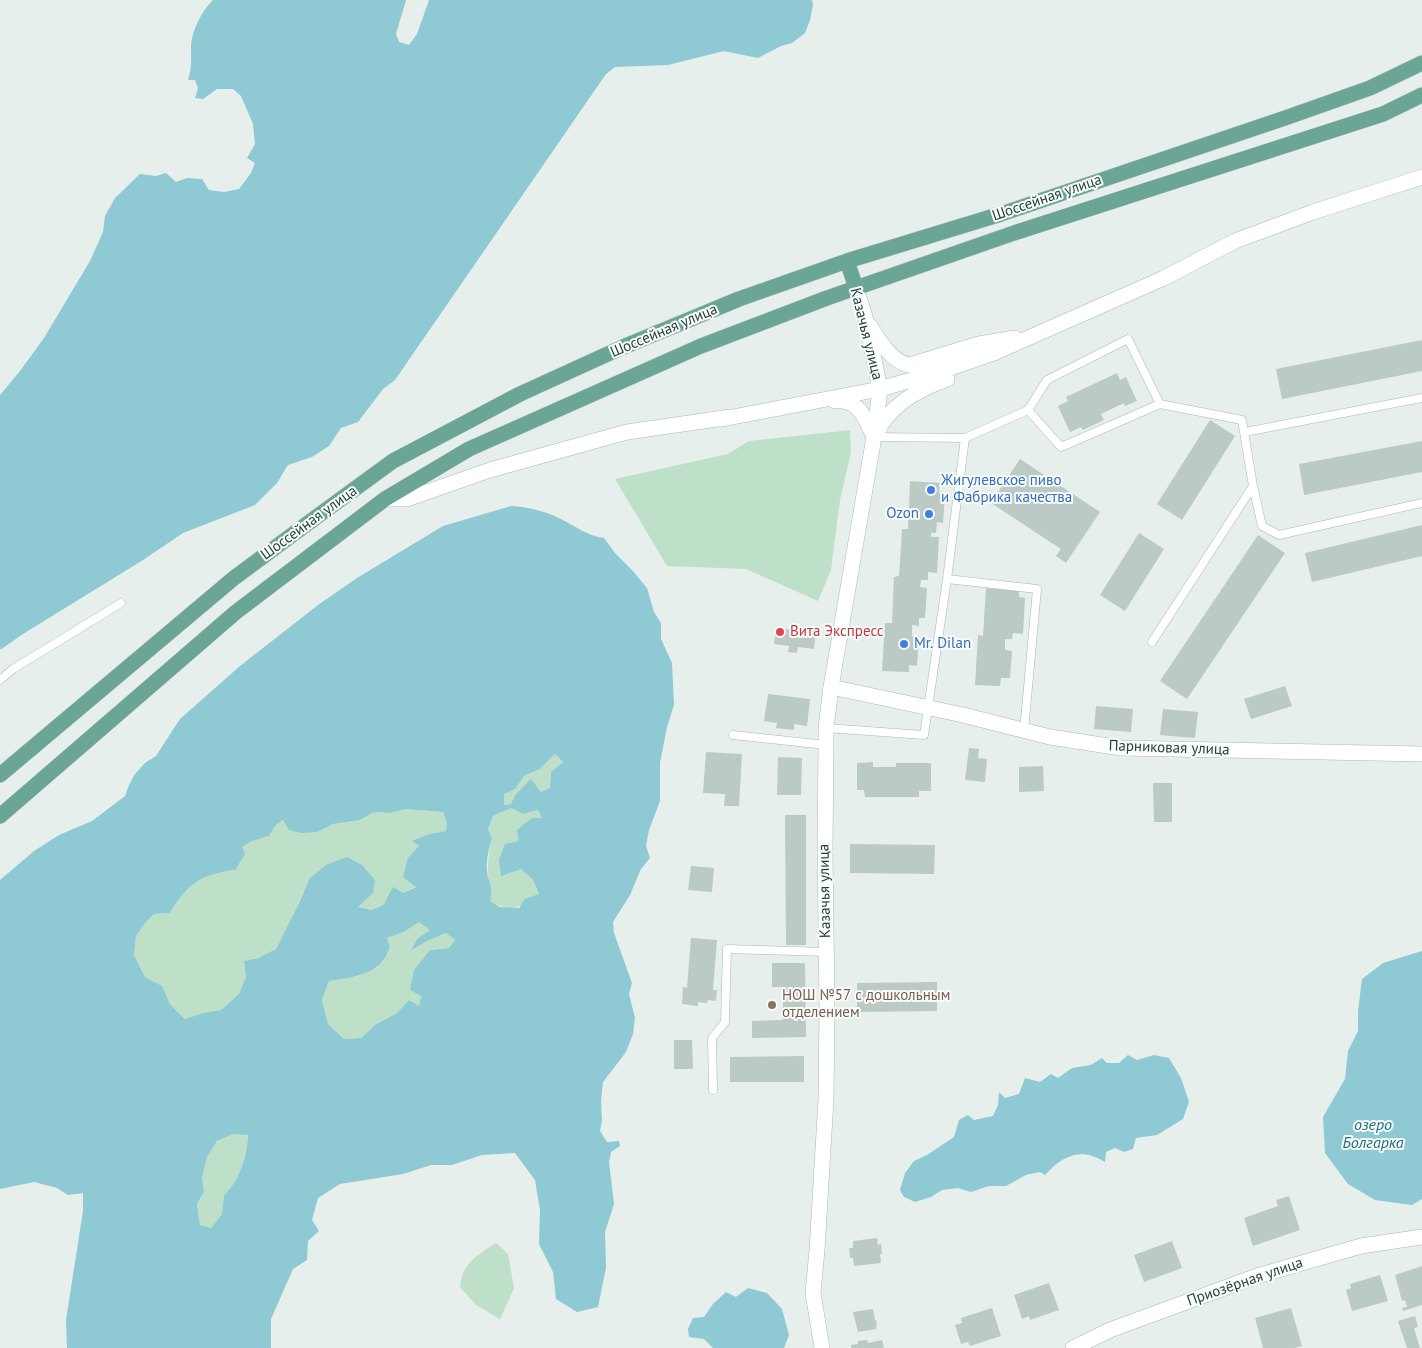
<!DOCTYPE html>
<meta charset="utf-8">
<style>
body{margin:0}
canvas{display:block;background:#e6efeb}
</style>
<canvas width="1422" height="1348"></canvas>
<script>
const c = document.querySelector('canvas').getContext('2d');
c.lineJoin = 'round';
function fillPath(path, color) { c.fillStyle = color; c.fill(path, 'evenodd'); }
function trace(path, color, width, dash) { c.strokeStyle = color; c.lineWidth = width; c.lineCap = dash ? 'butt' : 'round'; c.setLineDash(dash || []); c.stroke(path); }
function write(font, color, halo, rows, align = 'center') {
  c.font = font + ' "PT Sans",sans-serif'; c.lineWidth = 4; c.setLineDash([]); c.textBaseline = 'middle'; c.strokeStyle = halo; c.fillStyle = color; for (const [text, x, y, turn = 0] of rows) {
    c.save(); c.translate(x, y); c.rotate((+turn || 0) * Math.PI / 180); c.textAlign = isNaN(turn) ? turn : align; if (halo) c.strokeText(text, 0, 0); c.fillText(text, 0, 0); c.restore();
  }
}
fillPath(new Path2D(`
 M850,430L851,452L840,500L831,570L818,601L746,569L667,566L615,479L728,454L749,441Z
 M555,754L563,762L551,772L550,788L541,792L531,780L515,795L511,804L504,805V794L515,788L524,776L540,769Z
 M511,808L523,814L539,810L542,818L519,841L521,869L533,880L539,895C520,907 512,914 490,901C488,879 486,860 492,839L488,829L493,816Z
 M406,809L443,812L447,823L446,831L429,834L413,842L420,846L416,886L372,910L358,907L373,893L309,879C305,889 280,946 274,950C265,956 254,959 244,961L246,977L239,994L221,1010L203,1013L185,1019L170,1004L162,986L145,977L134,955L136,936L146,922L154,914L170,913C188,883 202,874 235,870L242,847L252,841L269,836L275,826L284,820L317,832L333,824L360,820L374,812L390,813Z
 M419,922L431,930L417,939L411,949L427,941L446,933L455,940L449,948L430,950L419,1007L409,1000L397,1013L375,1025L361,1038L344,1039L328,1024L322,1000L329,981C345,979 372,975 383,962C386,957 388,951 390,947L387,938L404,932Z
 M233,1134H248C245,1157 242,1178 224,1195L222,1214L211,1228L200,1225L197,1204L204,1192L202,1177L207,1157L217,1141Z
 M496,1243L508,1254L514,1288L500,1319L476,1305L460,1287C462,1263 478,1255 496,1243Z`), '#bfe0c8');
fillPath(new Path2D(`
 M213,0H406L396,34L399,42L409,45L417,34L429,0H812L813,5L810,20L805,33L792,43L781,46L758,58L724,51L668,65L615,67L606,74L395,380L383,389L358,422L341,428L329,446L312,457L288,465L277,483L255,505L183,533L143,560L23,634L0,650V395L20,371L44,338L90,261L103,232L105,216L115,198L140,174L156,176L166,173L176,182L187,178L202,179L209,190L224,192L239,189L251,173L255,163L247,158L255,144L253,124L241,96L233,89H217L203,99L195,98L198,88L195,80H188C192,66 191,63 191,49C191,32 201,12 213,0Z
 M511,506C528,507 546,511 561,519C575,526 588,536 604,538L615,553L632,570L647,588L654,612L661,623V639L672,663L674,705L667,727L660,763V801L649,830L646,846L650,858L641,869L630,895L613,922L614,933L632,983L629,994L635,1018L633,1034L626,1052L603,1082L601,1101L602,1121L600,1131L607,1142L619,1141L620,1146L611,1152L609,1162L614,1204L605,1232L606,1268L598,1307L577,1312L556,1299L553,1272L539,1244L540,1210L535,1180L515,1153L482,1155L452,1165H431L403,1174L340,1184L318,1198L312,1220L319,1231L308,1241L307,1260L293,1269L271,1319V1348H67L66,1320L83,1211V1193L68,1195L57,1188L34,1182L0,1189V880L34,851L59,835L92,821L125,796L129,785L135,774L145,763L156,756L180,719L240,666L318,605L357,578L443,526ZM555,754L563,762L551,772L550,788L541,792L531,779L515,795L511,804L504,805V794L515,789L524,776L540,769ZM511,808L523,814L538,810L542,818H532L517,830L519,841L505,844L499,860L501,876L521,869L533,880L539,894L525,899L519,908L500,907L490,901C494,887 488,883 487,870C486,859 489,849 492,839L488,829L493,816ZM406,809L443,812L447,823L446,831L429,834L412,841L419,846L408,858L403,877L416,887L403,893L393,887L384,904L372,910L358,907L373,893L375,880L362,865L347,857L326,865L309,879L300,901L276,949L258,958L244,961L246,977L239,994L221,1010L203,1013L185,1019L170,1004L162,986L145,977L134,955L136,936L146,922L154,914L170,913C188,883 202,874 235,870L245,854L242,847L252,841L269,836L275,826L283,820L289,830L301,833L317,832L333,824L360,820L374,812L390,813ZM419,922L430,930L417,939L411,950L427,941L446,933L455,940L449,948L430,950L414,970L410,990L421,996L419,1006L409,1000L397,1013L375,1025L361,1038L344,1039L328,1024L322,1000L329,981C345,979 373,975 383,961C386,957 388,951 390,947L387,938L404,932ZM233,1134L248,1135C246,1157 241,1179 224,1195L222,1214L211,1228L200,1225L197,1204L204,1192L202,1177L207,1157L217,1141Z
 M1422,951V1199L1412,1205L1375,1200L1348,1184L1325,1153L1323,1117L1345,1079L1348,1051L1358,1031V1011L1362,979L1383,963Z
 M1128,1055L1137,1060L1154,1055L1169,1058L1181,1078L1189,1102L1183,1119L1157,1135L1136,1138L1133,1149L1124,1152L1115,1148L1106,1152L1105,1162C1081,1147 1063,1155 1045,1175L1040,1172L1026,1175L1006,1186H989L971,1192L958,1188L942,1190L931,1197L915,1202L904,1197L900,1190L905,1173L914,1161L927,1155L954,1137L959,1120L968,1115L974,1120L993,1116L998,1105L999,1092L1005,1098L1019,1094L1025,1078L1040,1082L1051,1074L1058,1078L1072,1068L1091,1065L1102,1058L1107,1063H1119Z
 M748,1288L767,1293L782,1309L789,1335L784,1348H713L704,1339L689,1337L688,1329L693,1318L704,1317L713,1304L726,1292L736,1297Z`), '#8ec9d4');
fillPath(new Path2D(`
 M1422,340V371L1282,399L1276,369Z
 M1117,373L1120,380L1126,377L1137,401L1125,406L1124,403L1101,414L1104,420L1083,430L1081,427L1070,432L1058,406L1068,401L1066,397Z
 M1210,420L1235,436L1182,520L1157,504Z
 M1422,441V472L1304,495L1299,464Z
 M1020,459L1100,512L1066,563L1056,556L1061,549L991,503Z
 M910,481L940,483L939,493H945L943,523L937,522L936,533H931V537H939L937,573L928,572V580H921L920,587L927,588L925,618H919V626L912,625V636H919L917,666L909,665V672L882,671L885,623H892L894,577L899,576L902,529H908Z
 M1422,525V556L1312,582L1305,553Z
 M1139,533L1164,549L1125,611L1100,595Z
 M1258,535L1285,553L1187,699L1160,681Z
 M986,588L1019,591V597L1025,598L1023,634L1013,633L1012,639H1005V650L1012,651L1010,678H1001L1000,686L975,685L978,635L983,636Z
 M776,628L816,633L814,649L798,647L797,653L788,652L789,646L774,644Z
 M1285,686L1292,706L1251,719L1244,699Z
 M768,694L810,699L807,726L794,724V730L776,728L777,723L764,721Z
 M1096,706L1133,709L1131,732L1094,729Z
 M1163,709L1198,712L1195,738L1160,735Z
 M969,748L979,749L978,758L987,759L985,782L965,780Z
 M706,752L742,754L739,806H724L725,794L703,793Z
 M778,757L802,758L801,795H777Z
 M873,762V767H896V763H931V791H919V797H865L864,790H857V763Z
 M1043,766L1044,791L1019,792V767Z
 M1153,783H1172V822H1154Z
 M785,815H806V945H786Z
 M850,844L935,845L934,874L850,873Z
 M691,866L714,868L712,892L688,890Z
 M691,938L717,940L713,990H717L716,1001L708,1000L707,1003L698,1002V1006L682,1004L683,987L687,988Z
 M772,963H805L806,1037L752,1038V1021L783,1020V987H772Z
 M937,982V1011L857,1012V983Z
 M674,1040H692L693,1069H674Z
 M804,1056V1082H730V1057Z
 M1289,1196L1300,1230L1253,1246L1244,1218L1278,1206L1276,1200Z
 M877,1238L878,1245L881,1244L882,1254H880L881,1263L854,1266L853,1258H850L849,1248H853V1241Z
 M1172,1241L1182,1268L1144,1282L1134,1255Z
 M1422,1266V1305L1403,1311L1402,1308L1407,1307L1405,1300L1402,1301L1395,1275Z
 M1380,1275L1388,1301L1352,1311L1346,1290L1351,1288L1350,1284Z
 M1049,1283L1059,1310L1030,1320L1029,1316L1022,1319L1014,1295Z
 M992,1308L1001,1336L970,1346L968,1342L961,1344L955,1325L962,1323L961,1318Z
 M1291,1308L1302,1346L1295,1348H1263L1255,1318Z
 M873,1309L875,1320L877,1321L876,1329L858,1332L853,1312Z
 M1415,1316L1418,1327L1414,1328L1420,1348H1407L1398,1321Z
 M867,1340L868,1343L882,1340L884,1348H851V1345L858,1344V1341Z`), '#bbcac4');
const lane = new Path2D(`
 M1160,404L1242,420L1253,486L1262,526L1279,535L1422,503
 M1245,432L1422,398
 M965,438L1028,410L1047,380L1128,339L1160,404L1061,447L1028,410
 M947,579L1037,589L1024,731
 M1152,642L1253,486
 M0,680L13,669L121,603
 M826,728L924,735L947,579L965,438L874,437
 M733,735L826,745
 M713,1090L712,1038L725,1022L727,949L826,952`);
const street = new Path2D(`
 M831,687L963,715L1050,737L1121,748L1422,754
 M1073,1348L1110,1330L1257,1276L1361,1246L1422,1237`);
const secondary = new Path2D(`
 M870,326C880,341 891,362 910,365L979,344L1015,338
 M835,401C859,398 866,420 874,437
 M722,419L880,389L939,372L994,353L1164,278L1235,241L1313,212L1422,177
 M876,434C890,405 917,390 947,379
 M385,499H407L490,470L627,432L731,417
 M822,1348L813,1293L817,1250L826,1099L827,1005L825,851L826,745V728L831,687L874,437L880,389L866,320L856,288`);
const primary = new Path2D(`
 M847,261L856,288
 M0,775L234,578L315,518L393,461L520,394L623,347L739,299L847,261L1001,214L1285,118L1370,88L1422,63
 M0,816L236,612L385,499L469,449L701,346L827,298L1014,233L1383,114L1422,95`);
trace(lane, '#a8b8b2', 9);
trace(street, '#a8b8b2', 16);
trace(secondary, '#a4bbb3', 16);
trace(primary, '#c2cac8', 16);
trace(lane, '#fff', 8);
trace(street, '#fff', 15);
trace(secondary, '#fff', 15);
trace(primary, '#6aa596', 15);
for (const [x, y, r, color] of [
 [931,490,5,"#3f7fe0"],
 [929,514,5,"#3f7fe0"],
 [780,632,5,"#e0444e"],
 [904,644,5,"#3f7fe0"],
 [772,1005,5,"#8d6e63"]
]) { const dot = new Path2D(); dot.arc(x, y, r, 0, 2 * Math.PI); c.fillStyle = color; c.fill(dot); trace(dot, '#f7fbf9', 2); }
write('15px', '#24423a', '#f7fbf9', [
 ["Шоссейная улица",1047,198,-19],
 ["Шоссейная улица",664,331,-23],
 ["Казачья улица",866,334,76],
 ["Шоссейная улица",309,523,-36],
 ["Парниковая улица",1169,748,2],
 ["Казачья улица",825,891,-91],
 ["Приозёрная улица",1245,1282,-19]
]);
write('15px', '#366cbe', '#f7fbf9', [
 ["Жигулевское пиво",941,481],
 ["и Фабрика качества",941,498],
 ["Ozon",919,514,"right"],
 ["Mr. Dilan",914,644]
], 'left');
write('15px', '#be3a42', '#f7fbf9', [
 ["Вита Экспресс",790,632]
], 'left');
write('15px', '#785e54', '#f7fbf9', [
 ["НОШ №57 с дошкольным",782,996],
 ["отделением",782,1013]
], 'left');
write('italic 16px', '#1c6f80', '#f7fbf9', [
 ["озеро",1373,1125],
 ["Болгарка",1373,1143]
]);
</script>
